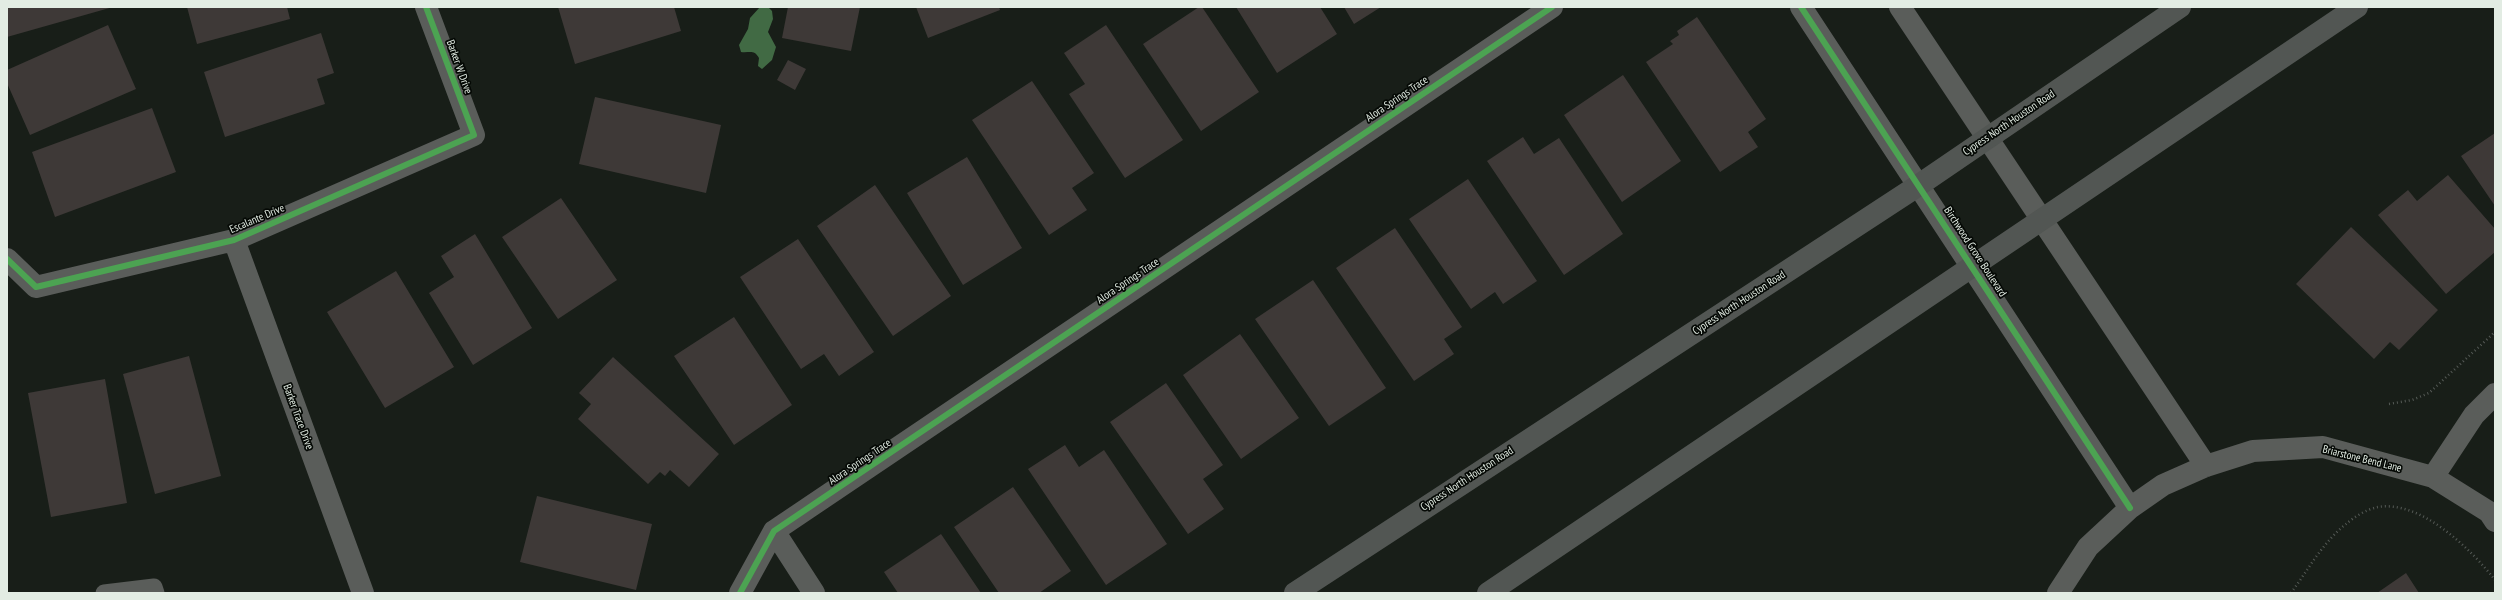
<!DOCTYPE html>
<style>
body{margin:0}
#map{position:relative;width:2502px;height:600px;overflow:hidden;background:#181e18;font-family:"PT Sans Narrow",sans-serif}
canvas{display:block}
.frame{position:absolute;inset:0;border:8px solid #e2ece3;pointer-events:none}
</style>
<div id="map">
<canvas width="2502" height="600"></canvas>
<div class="frame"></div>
</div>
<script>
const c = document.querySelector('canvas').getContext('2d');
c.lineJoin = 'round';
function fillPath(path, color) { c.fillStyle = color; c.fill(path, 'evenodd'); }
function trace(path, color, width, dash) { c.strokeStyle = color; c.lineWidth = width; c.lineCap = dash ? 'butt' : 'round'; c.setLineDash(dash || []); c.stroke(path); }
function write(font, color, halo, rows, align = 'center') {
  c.font = font + ' "PT Sans Narrow",sans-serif'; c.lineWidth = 3.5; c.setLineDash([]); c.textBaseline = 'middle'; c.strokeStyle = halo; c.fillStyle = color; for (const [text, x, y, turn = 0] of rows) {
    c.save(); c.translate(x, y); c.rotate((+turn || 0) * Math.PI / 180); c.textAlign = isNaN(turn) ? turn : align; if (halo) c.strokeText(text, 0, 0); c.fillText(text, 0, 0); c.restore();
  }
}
fillPath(new Path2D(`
 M760,7H768L772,11L773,19L768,32L776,47L772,60L762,69L758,66L759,58C754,49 750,53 741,52L739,45L748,29L750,18Z`), '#416a44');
fillPath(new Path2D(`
 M7,7H113L7,37Z
 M187,7H287L290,19L197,44Z
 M558,7H674L681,31L575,64Z
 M788,7H860L851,51L782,38Z
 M916,7H999L1000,10L928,38Z
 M1199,7H1202L1259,92L1201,131L1143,44Z
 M1236,7H1320L1337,34L1277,73Z
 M1344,7H1381L1354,24Z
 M1697,17L1766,119L1748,132L1758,147L1720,172L1646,62L1673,44L1670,41L1679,35L1677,31Z
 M108,25L136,89L30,135L7,83V70Z
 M1106,25L1183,140L1125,178L1069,94L1085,84L1064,53Z
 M321,33L334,73L317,79L325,104L225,137L204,72Z
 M788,60L806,69L795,90L777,80Z
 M1623,75L1681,161L1622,202L1564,115Z
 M1032,81L1094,173L1072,188L1087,210L1049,235L972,120Z
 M595,97L721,125L706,193L579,164Z
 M152,108L176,172L55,217L32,152Z
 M2495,133V206L2461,156Z
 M1523,137L1534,154L1559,138L1623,234L1564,275L1487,161Z
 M967,157L1022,248L963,285L907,193Z
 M2448,175L2495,229V252L2446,294L2378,215L2408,190L2417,201Z
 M1468,179L1537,281L1503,304L1495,292L1471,309L1409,219Z
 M875,185L951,296L893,336L817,226Z
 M561,198L617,280L558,319L502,237Z
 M2351,227L2438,310L2399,350L2390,342L2374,359L2296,284Z
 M1395,228L1462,327L1444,339L1454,354L1414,381L1336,268Z
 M475,234L532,328L473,365L429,293L454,277L441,256Z
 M798,239L874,352L839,376L824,354L801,369L740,277Z
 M396,271L454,367L385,408L327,312Z
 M1313,280L1386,388L1329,426L1255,319Z
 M734,317L792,405L734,445L674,356Z
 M1240,334L1299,418L1241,459L1183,375Z
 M189,356L221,476L155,494L123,374Z
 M613,357L719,454L689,487L670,470L665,476L660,472L648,484L578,419L591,404L579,393Z
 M105,379L127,503L51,517L28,393Z
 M1166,383L1223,465L1203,479L1224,509L1188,534L1110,422Z
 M1065,445L1079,467L1104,450L1167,544L1106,585L1028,469Z
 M1013,487L1071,571L1039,593H999L954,527Z
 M537,496L652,524L636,590L520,562Z
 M941,534L981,593H898L884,572Z
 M2406,573L2419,593H2377Z`), '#3e3937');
trace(new Path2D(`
 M2389,404L2412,400L2429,393L2495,332
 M2291,593C2308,570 2323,542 2346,524C2354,517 2367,509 2378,507C2421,500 2471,549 2495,580`), '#555a56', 2.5, [1, 3]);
trace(new Path2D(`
 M104,593L154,587L156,593`), '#5a5d5a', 17);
trace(new Path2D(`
 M1801,7L2130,508
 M1900,7L2206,466
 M234,240L363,593
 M7,259L36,287L234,240L474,135L426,7
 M2433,477L2474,415L2495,394
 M774,531L814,593
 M740,593L774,531L1552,7
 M2058,593L2088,547L2130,508L2163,485L2206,466L2253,451L2323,447L2433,477L2489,512L2495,521`), '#5a5d5a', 22);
trace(new Path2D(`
 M1295,593L1919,185L2180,7
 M1488,593L2357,7`), '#525653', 22);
trace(new Path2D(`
 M1801,7L2130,508
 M7,259L36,287L234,240L474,135L426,7
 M740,593L774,531L1552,7`), '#4ca352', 6);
write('11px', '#e2ece3', '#050905', [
 ["Barker W Drive",459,67,70],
 ["Alora Springs Trace",1397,99,-34],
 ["Cypress North Houston Road",2009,123,-34],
 ["Escalante Drive",257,219,-23],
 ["Birchwood Grove Boulevard",1975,252,57],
 ["Alora Springs Trace",1128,281,-34],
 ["Cypress North Houston Road",1739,303,-33],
 ["Barker Trace Drive",298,417,70],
 ["Briarstone Bend Lane",2362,459,14],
 ["Alora Springs Trace",860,462,-34],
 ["Cypress North Houston Road",1467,479,-33]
]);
</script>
